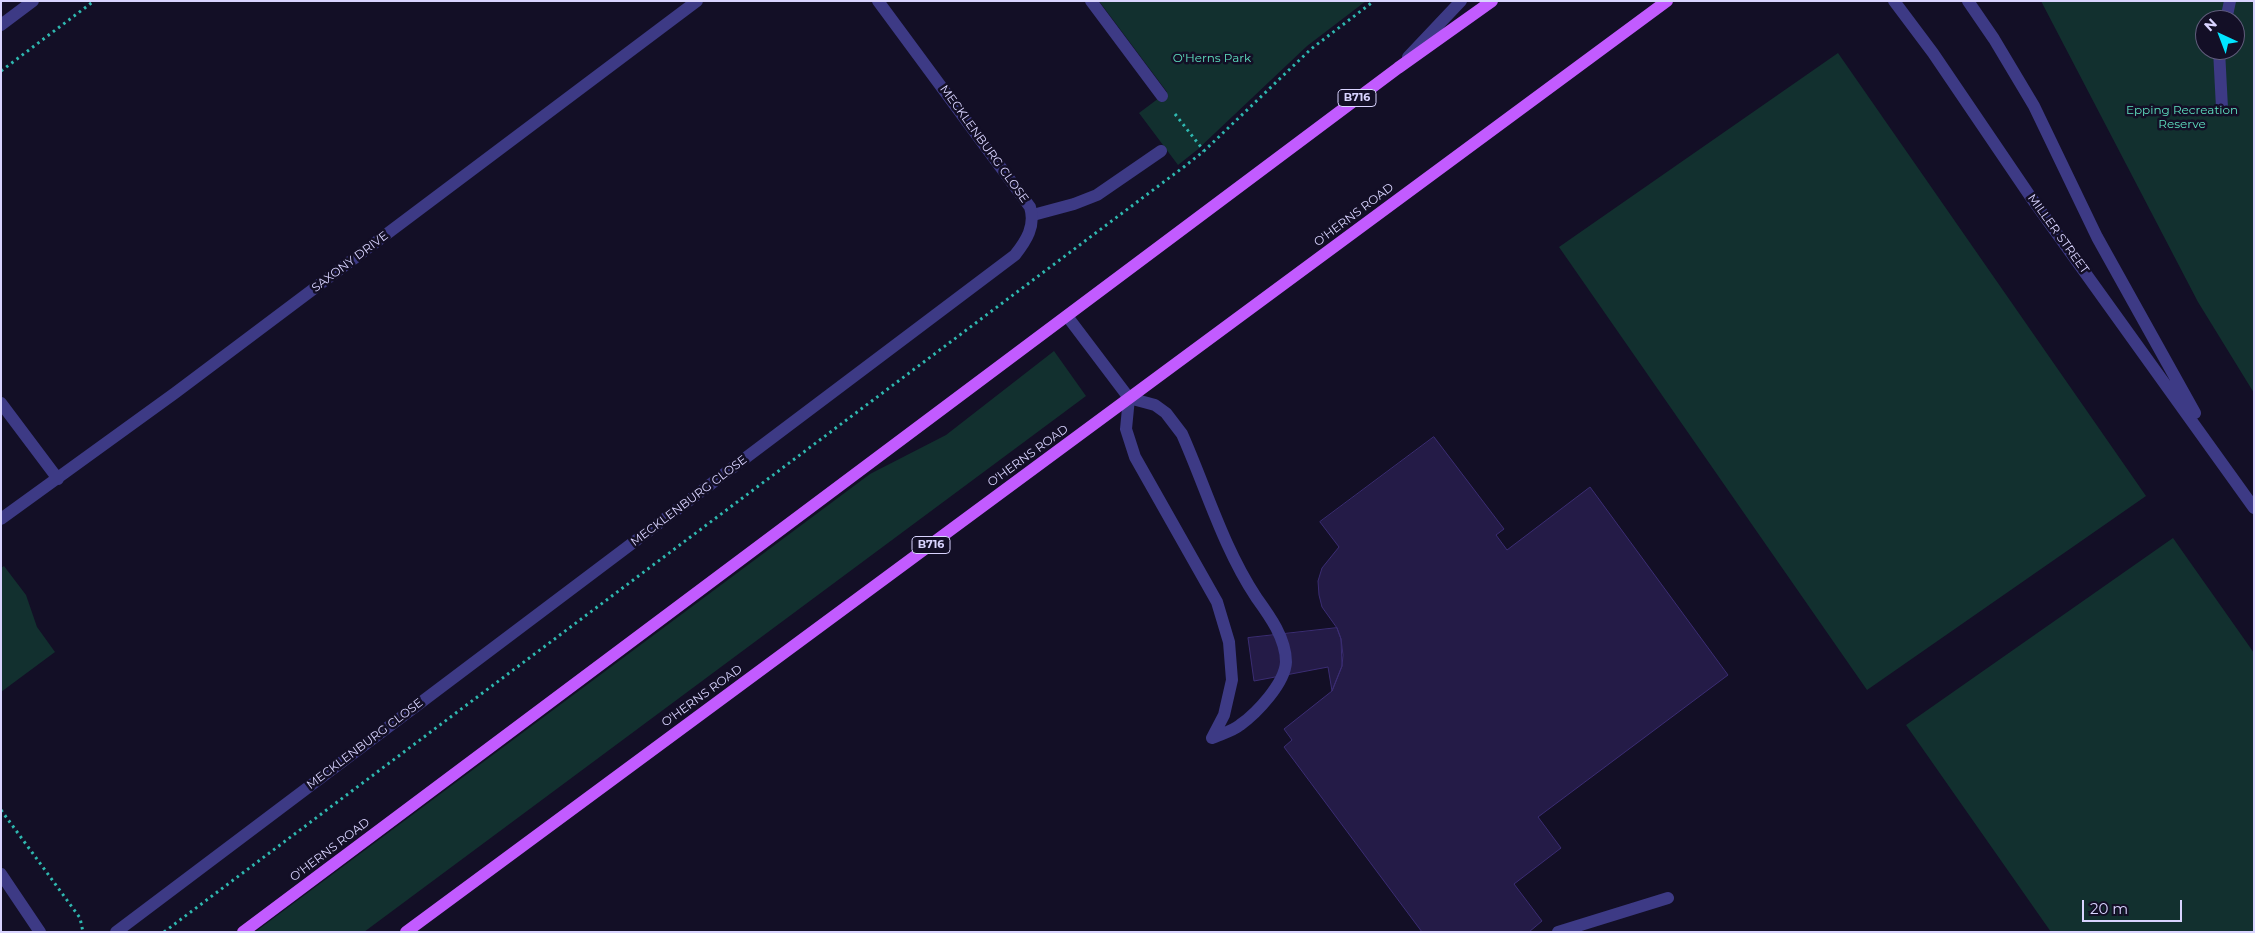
<!DOCTYPE html>
<style>
body{margin:0}
#map{position:relative;width:2255px;height:933px;overflow:hidden;background:#130f26;font-family:Montserrat,sans-serif}
canvas{display:block}
.frame{position:absolute;inset:0;border:2px solid #d9d4ff;pointer-events:none}
.north{position:absolute;left:2195px;top:10px;width:50px;height:50px;box-sizing:border-box;background:#130f26;border:1px solid #625e7d;border-radius:50%;rotate:317deg;font-size:14px;font-weight:700;line-height:20px;text-align:center;color:#d9d4ff}
.north::after{content:'';display:block;margin:auto;width:18px;height:22px;background:#00e5ff;clip-path:polygon(50% 0,100% 100%,50% 72%,0 100%)}
.scale{position:absolute;left:2082px;top:900px;width:100px;height:22px;box-sizing:border-box;border:2px solid #d9d4ff;border-top:0;padding-left:6px;font-size:15px;line-height:18px;white-space:nowrap;color:#d9d4ff;-webkit-text-stroke:4px #130f26;paint-order:stroke}
</style>
<div id="map">
<canvas width="2255" height="933"></canvas>
<div class="frame"></div>
<div class="north">N</div>
<div class="scale">20 m</div>
</div>
<script>
const c = document.querySelector('canvas').getContext('2d');
c.lineJoin = 'round';
function fillPath(path, color) { c.fillStyle = color; c.fill(path, 'evenodd'); }
function trace(path, color, width, dash) { c.strokeStyle = color; c.lineWidth = width; c.lineCap = dash ? 'butt' : 'round'; c.setLineDash(dash || []); c.stroke(path); }
function write(font, color, halo, rows, align = 'center') {
  c.font = font + ' Montserrat,sans-serif'; c.lineWidth = 5; c.setLineDash([]); c.textBaseline = 'middle'; c.strokeStyle = halo; c.fillStyle = color; for (const [text, x, y, turn = 0] of rows) {
    c.save(); c.translate(x, y); c.rotate((+turn || 0) * Math.PI / 180); c.textAlign = isNaN(turn) ? turn : align; if (halo) c.strokeText(text, 0, 0); c.fillText(text, 0, 0); c.restore();
  }
}
fillPath(new Path2D(`
 M1099,1H1366L1307,46L1197,150L1178,165L1139,113L1167,92Z
 M2041,1H2254V393L2198,302ZM2205,20H2235V50H2205Z
 M1838,53L2146,496L1867,690L1559,247Z
 M1054,351L1086,396L364,932H255L870,474L946,435Z
 M2173,538L2254,653V932H2051L1906,725Z
 M4,566L26,595L37,627L55,652L1,692V568Z`), '#12302f');
const building = new Path2D(`
 M1434,437L1504,529L1496,535L1507,550L1590,487L1728,675L1538,817L1561,848L1514,884L1542,921L1529,932H1422L1284,747L1292,740L1284,729L1332,691L1342,666L1341,639L1337,628L1322,607L1319,595L1318,581L1322,568L1339,547L1320,522Z
 M1337,628L1341,639L1343,655L1342,666L1332,691L1328,667L1254,681L1248,638Z`);
fillPath(building, '#241b47');
trace(building, '#3b2d73', 1);
trace(new Path2D(`
 M1,71L94,1
 M1175,114L1204,151
 M1,810L80,918L83,932
 M164,932L1185,166L1204,151L1311,49L1374,1`), '#2fb8b0', 3, [2.5, 4]);
trace(new Path2D(`
 M2226,20L2230,1
 M2219,50L2222,108
 M1033,215L1074,204L1097,195L1161,151
 M1067,316L1129,398L1155,405L1166,413L1182,434C1206,488 1223,547 1256,597C1269,615 1286,638 1286,662C1285,683 1257,713 1240,725C1233,731 1221,734 1212,738
 M1129,398L1126,429L1135,457L1217,602L1229,642L1232,680L1224,715L1212,738
 M1558,932L1668,898`), '#3d3a85', 12);
trace(new Path2D(`
 M1091,1L1162,96`), '#3d3a85', 12);
trace(new Path2D(`
 M1,25L33,1
 M1,403L58,479
 M1,519L175,393L697,1
 M1,874L40,932
 M116,932L1015,255C1026,241 1036,226 1030,207L878,1`), '#3d3a85', 12);
trace(new Path2D(`
 M1894,1L1933,53L2030,196L2254,508
 M1968,1L1994,39L2034,106L2097,237L2195,413
 M1408,57L1461,1`), '#3d3a85', 12);
trace(new Path2D(`
 M243,932L1398,68L1492,1
 M406,932L1667,1`), '#c25bff', 12);
for (const [x, y, w] of [
 [1357,98,38],
 [931,545,38]
]) { const box = new Path2D(); box.roundRect(x - w / 2, y - 8.5, w, 17, 4); c.fillStyle = '#130f26'; c.fill(box); trace(box, '#d9d4ff', 1); }
write('bold 11px', '#d9d4ff', null, [
 ["B716",1357,98],
 ["B716",931,545]
]);
write('12px', '#5fe0c0', '#130f26', [
 ["O'Herns Park",1212,58],
 ["Epping Recreation",2182,110],
 ["Reserve",2182,124]
]);
write('12px', '#d9d4ff', '#130f26', [
 ["MECKLENBURG CLOSE",984,144,54],
 ["O'HERNS ROAD",1354,215,-37],
 ["MILLER STREET",2058,234,54],
 ["SAXONY DRIVE",350,262,-37],
 ["O'HERNS ROAD",1028,456,-36],
 ["MECKLENBURG CLOSE",689,501,-37],
 ["O'HERNS ROAD",702,696,-36],
 ["MECKLENBURG CLOSE",365,744,-37],
 ["O'HERNS ROAD",330,850,-37]
]);
</script>
